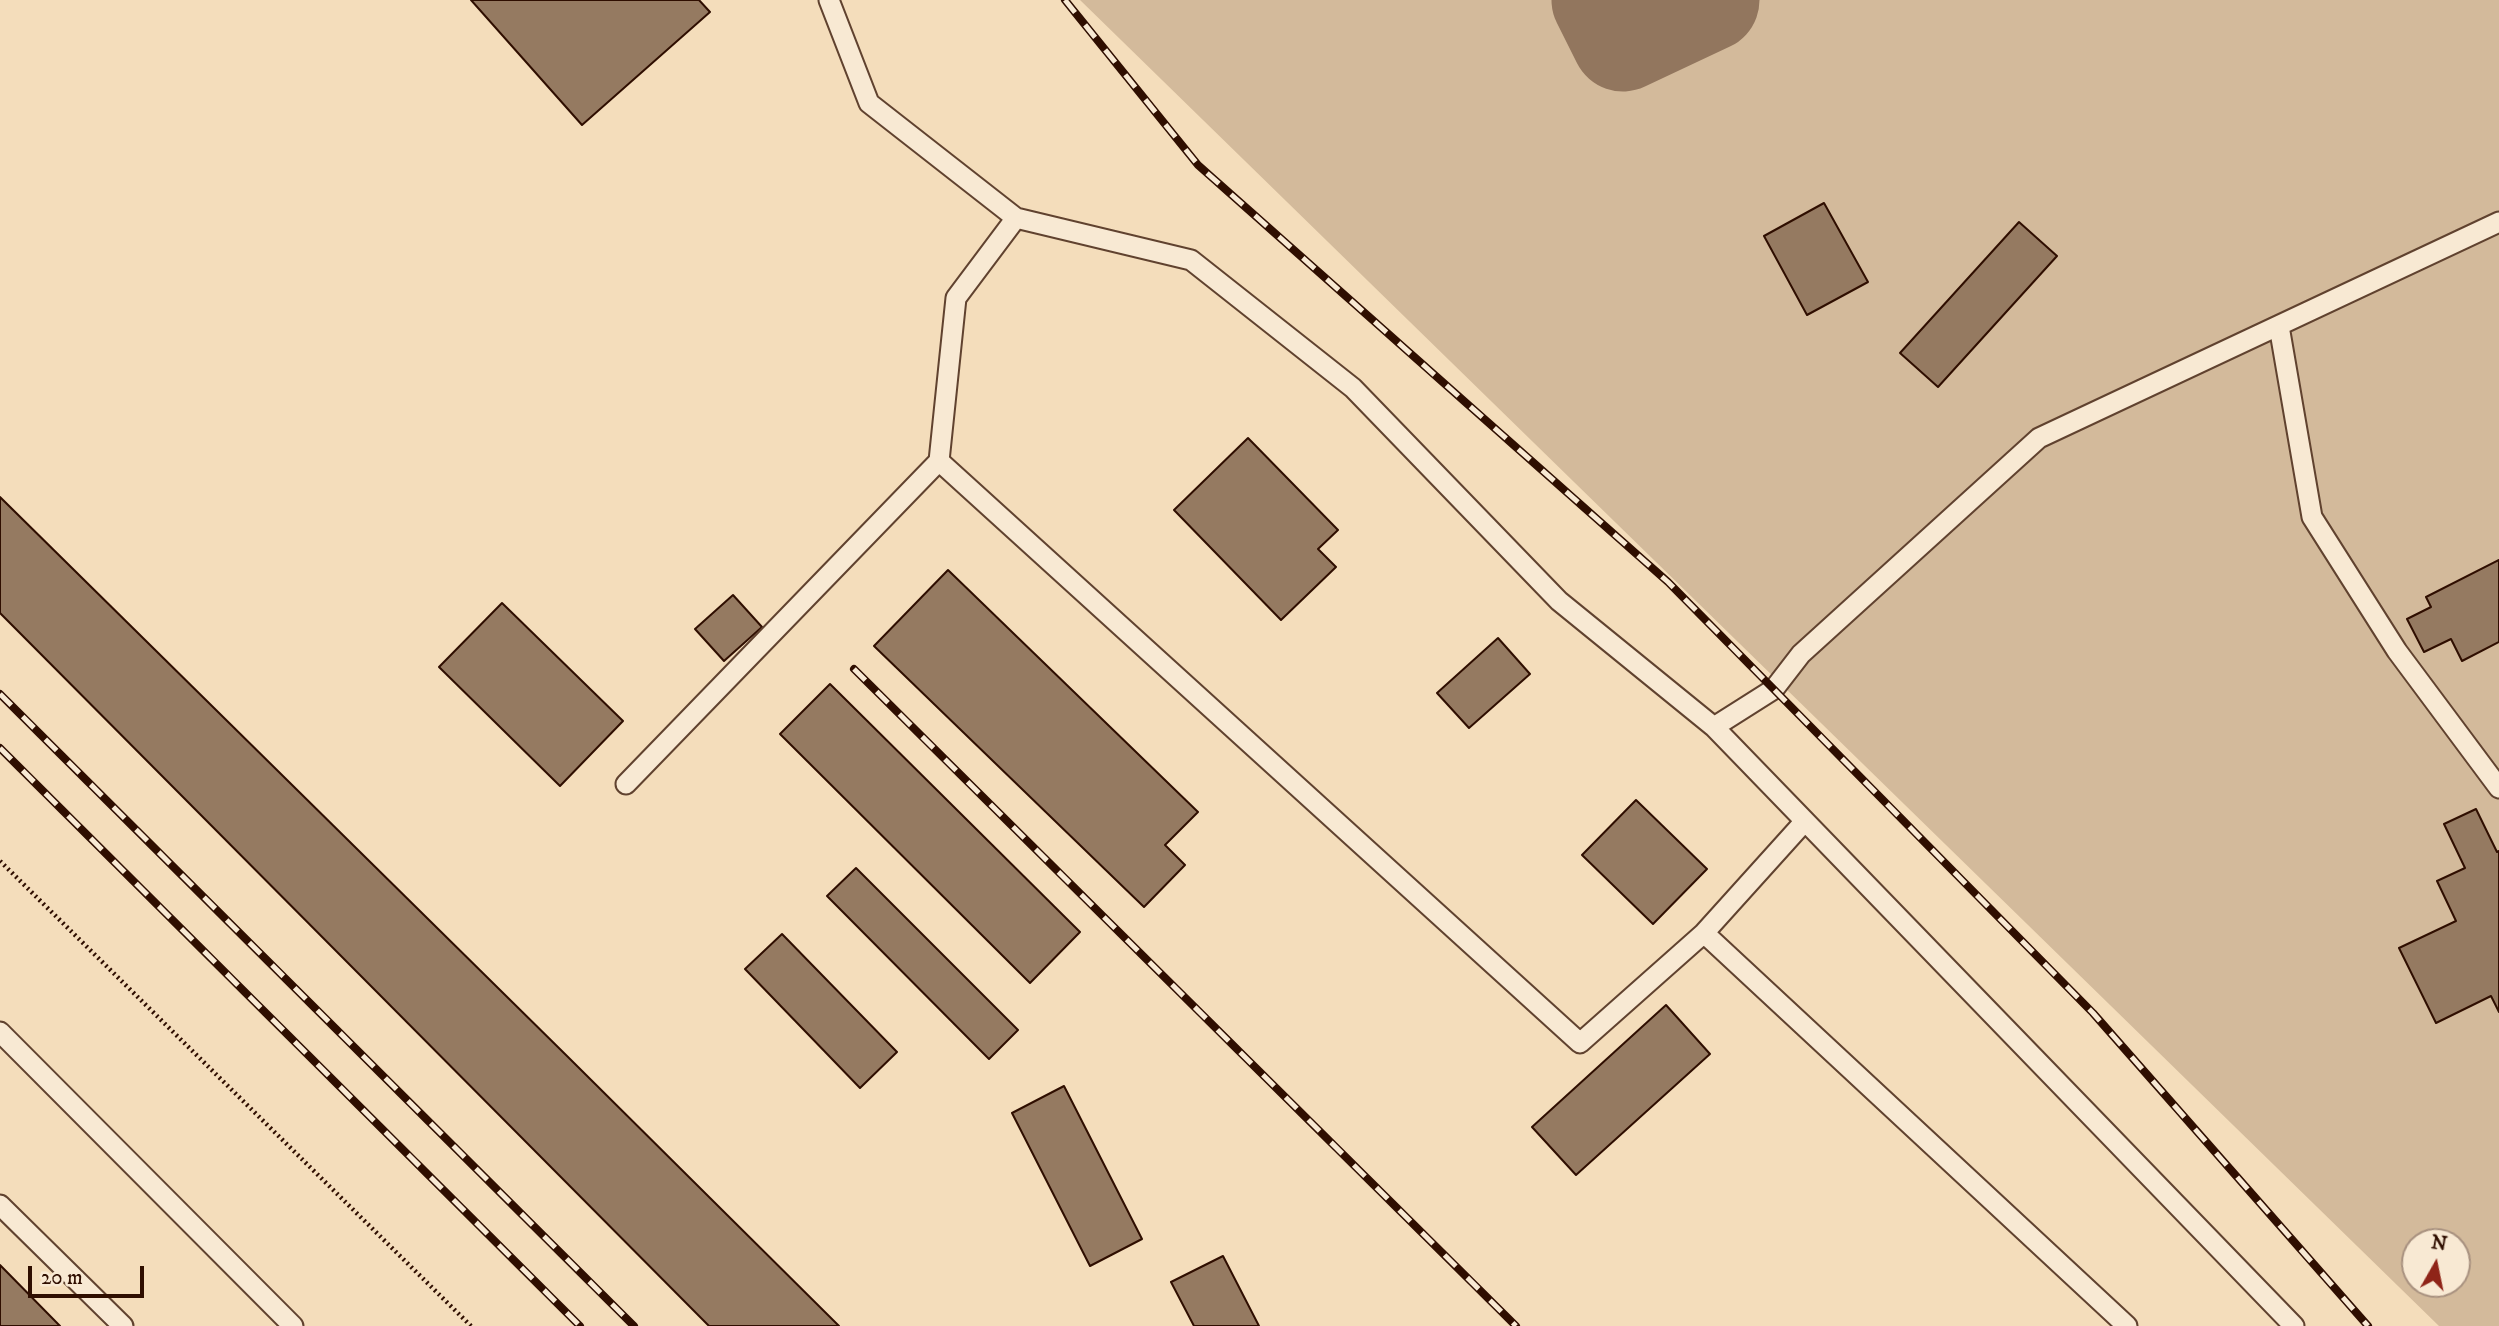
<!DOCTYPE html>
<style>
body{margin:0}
#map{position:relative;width:2499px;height:1326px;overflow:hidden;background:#f4ddbb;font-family:"IM FELL DW Pica",serif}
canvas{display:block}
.north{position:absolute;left:2401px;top:1228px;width:70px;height:70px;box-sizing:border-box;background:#f8e9d3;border:2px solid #a8917f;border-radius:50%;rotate:9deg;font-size:19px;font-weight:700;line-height:28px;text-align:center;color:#2f0e00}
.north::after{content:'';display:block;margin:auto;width:24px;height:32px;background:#8f2418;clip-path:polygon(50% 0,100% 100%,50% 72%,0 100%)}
.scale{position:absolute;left:28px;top:1266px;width:116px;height:32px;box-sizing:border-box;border:4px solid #2f0e00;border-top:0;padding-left:9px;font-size:21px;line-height:24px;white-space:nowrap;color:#2f0e00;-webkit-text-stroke:5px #f8e9d3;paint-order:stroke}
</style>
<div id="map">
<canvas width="2499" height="1326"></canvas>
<div class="north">N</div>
<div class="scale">20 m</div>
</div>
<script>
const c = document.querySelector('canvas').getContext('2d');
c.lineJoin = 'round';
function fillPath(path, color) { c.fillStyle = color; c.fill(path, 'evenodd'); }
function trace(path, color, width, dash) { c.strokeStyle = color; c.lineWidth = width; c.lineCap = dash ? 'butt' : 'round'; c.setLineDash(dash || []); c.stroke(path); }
fillPath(new Path2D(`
 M1080,0H2499V1326H2439ZM2415,1242H2457V1284H2415Z`), '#d3ba9b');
trace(new Path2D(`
 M1603,0L1623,40L1708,0`), '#92765e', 103);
const building = new Path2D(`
 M471,0H699L710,12L582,125Z
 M1824,203L1868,282L1807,315L1764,236Z
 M2019,222L2057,256L1938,387L1900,353Z
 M1248,438L1338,530L1318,549L1336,567L1281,620L1174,510Z
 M0,497L567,1056L839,1326H709L0,613Z
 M2499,560V642L2462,661L2451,639L2424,652L2407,619L2431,607L2426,597Z
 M948,570L1198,812L1165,845L1185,865L1144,907L874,646Z
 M733,595L762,627L724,661L695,629Z
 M502,603L623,721L560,786L439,667Z
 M1498,638L1530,674L1469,728L1437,693Z
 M830,684L1080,932L1030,983L780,734Z
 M1636,800L1707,869L1653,924L1582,855Z
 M2476,809L2497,852L2499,851V1012L2491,996L2436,1023L2399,948L2456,921L2437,881L2465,868L2444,824Z
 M856,868L1018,1030L989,1059L827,896Z
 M782,934L897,1052L860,1088L745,969Z
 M1666,1005L1710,1054L1576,1175L1532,1127Z
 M1064,1086L1142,1239L1090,1266L1012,1113Z
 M1223,1256L1259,1326H1194L1171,1282Z
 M0,1265L60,1326H0Z`);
fillPath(building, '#957a61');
trace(building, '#2f0e00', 2);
const service = new Path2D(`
 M829,0L869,103L1016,218L1191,260L1353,388L1559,601L1714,727L2294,1326
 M1016,218L956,298L939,461L1580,1043L1704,933L2127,1326
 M2279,326L2312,517L2397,651L2499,788
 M1714,727L1774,689L1801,654L2039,438L2499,222
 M626,784L939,461
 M1704,933L1805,821
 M0,1032L293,1326
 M0,1205L123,1326`);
trace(service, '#60422f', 23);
trace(new Path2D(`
 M0,861L471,1326`), '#2f0e00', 4.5, [2, 3.5]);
trace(service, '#f8e9d3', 19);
const rail = new Path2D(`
 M1065,0L1198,165L1668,582L2093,1013L2368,1326
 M854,669L1516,1326
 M0,694L634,1326
 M0,748L580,1326`);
trace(rail, '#2f0e00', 8);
trace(rail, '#f8e9d3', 5, [16]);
</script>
